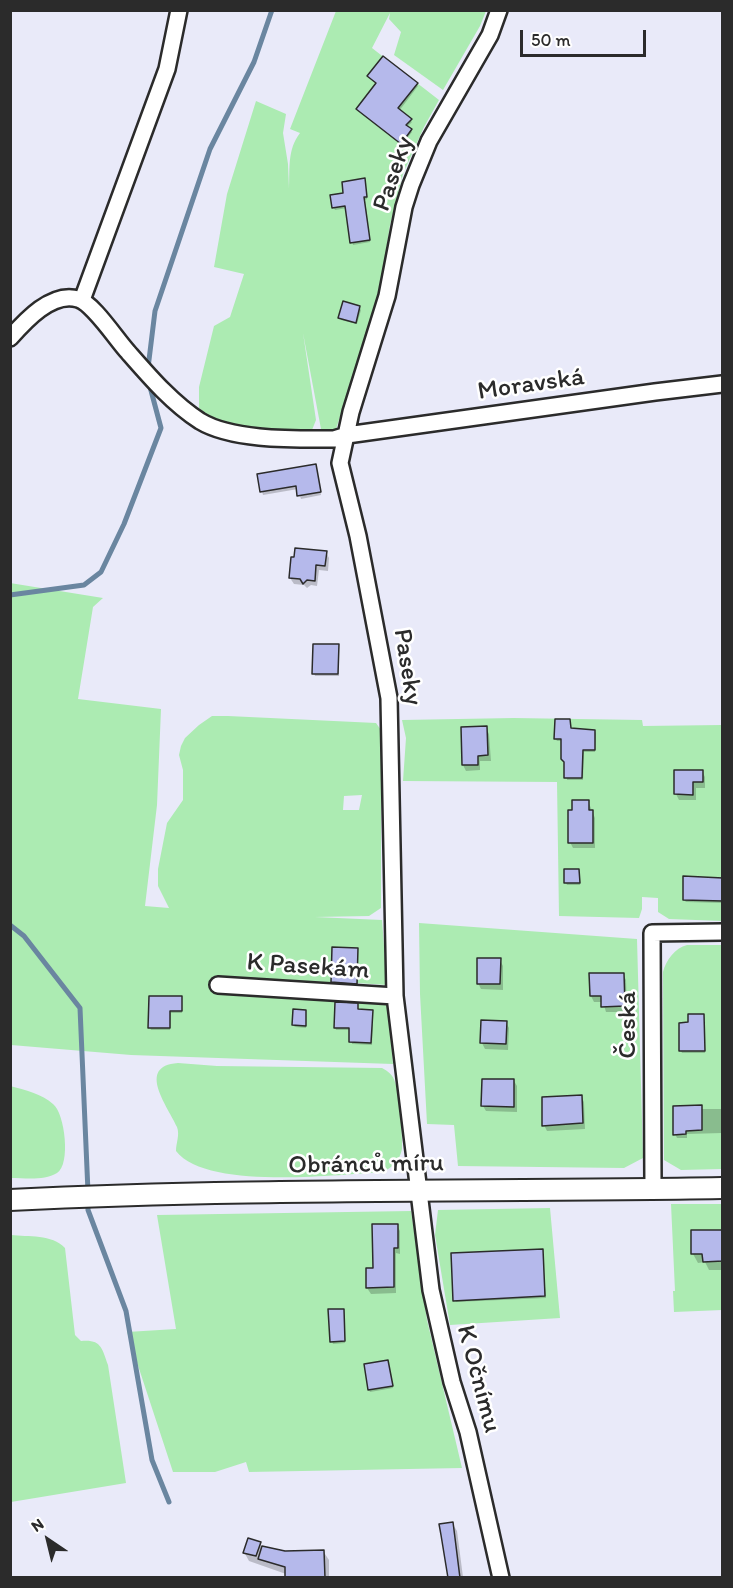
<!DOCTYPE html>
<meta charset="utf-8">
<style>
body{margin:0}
#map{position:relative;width:733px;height:1588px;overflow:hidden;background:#e9eaf9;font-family:Itim,sans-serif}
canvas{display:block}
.frame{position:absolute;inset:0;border:12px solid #2b2b2b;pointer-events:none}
.north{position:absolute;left:18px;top:1510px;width:60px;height:60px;-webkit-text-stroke:4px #fff;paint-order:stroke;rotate:325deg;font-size:16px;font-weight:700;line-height:24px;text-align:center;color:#2b2b2b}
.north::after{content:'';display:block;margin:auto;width:21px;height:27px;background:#2b2b2b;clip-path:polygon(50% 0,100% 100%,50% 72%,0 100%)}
.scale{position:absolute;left:520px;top:30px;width:126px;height:27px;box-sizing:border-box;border:3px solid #2b2b2b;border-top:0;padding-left:8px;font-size:18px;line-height:21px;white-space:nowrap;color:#2b2b2b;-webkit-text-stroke:4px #fff;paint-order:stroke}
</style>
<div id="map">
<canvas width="733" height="1588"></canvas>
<div class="frame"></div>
<div class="north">N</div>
<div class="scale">50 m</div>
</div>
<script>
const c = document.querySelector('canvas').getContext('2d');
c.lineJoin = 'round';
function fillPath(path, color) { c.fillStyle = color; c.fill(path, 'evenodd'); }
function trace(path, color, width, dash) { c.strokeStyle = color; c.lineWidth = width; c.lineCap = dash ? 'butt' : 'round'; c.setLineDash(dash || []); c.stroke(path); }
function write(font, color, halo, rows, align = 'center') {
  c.font = font + ' Itim,sans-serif'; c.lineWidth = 5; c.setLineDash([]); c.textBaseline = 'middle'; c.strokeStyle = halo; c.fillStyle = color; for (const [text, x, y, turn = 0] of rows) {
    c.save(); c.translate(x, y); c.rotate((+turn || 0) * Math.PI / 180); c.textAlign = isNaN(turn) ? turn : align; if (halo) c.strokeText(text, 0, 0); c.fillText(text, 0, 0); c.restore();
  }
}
fillPath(new Path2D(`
 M336,11H486L480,26L443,90L394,55L401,32L389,19L390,13L372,48L439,100L424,127L403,174L390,225L379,297L335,432L321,429L303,333L316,420L312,430C274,431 229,435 199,408V387L214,326L230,317L244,274L214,267L227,194L256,101L286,114L283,133L288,164L289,189C290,169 287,150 300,133L290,129Z
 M10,583L103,598L93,607L78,699L161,709L157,805L145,906L169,908L158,886V869L167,823L183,800V770L179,755L181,746L185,738L199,725L212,716H228L376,723L381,730V908L369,916L315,917L382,920L387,985L357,983L318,986L387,998L393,1064L131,1055L11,1045ZM362,795L359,810H343L344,796Z
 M514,718L642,720L643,726L722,725V921L669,919L658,912V898L642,897V909L639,918L559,916L557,782L403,781L406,738L402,720Z
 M419,923L637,939L643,1158L624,1168L458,1166L454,1125L427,1124L420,994Z
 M687,945H722V1169L681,1170L664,1160L663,972C666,960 675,948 687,945Z
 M178,1063L217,1066L382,1068C388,1071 393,1075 395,1082C399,1091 403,1138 402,1149C400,1160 392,1169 381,1172C335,1175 206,1190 176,1151C176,1143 180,1135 177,1127C169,1108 135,1066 178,1063Z
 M10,1086C25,1090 42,1094 53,1104C65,1113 71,1165 57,1173C44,1181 25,1178 11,1178Z
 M671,1204H722V1310L674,1312L673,1291H675Z
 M550,1208L560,1318L450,1325L435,1235L438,1210Z
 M411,1211L427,1320L462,1468L249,1472L246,1462L215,1472H173L127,1332L176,1329L157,1215Z
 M11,1235C28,1237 52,1234 65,1248L75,1335L81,1341C101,1339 102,1348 108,1365L126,1483L11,1502Z`), '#acebb2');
fillPath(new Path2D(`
 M369,76L416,84L418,86L399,111L412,122L407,127L412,132L402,145L358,109L377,84Z
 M365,182L367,199L365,200L370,242L353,245L347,208L335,210L334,208L345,194Z
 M359,307L361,310L357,324L341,320L340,317Z
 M316,465L321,495L301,499L298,489L263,495L262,491Z
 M326,552L329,558L328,571L319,570L317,586L311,585L307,588L304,585L294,584L290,578Z
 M338,646L339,676H315L314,673Z
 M569,721L571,730L594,731L596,733L595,752H584L583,780H567L563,741H557L555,738Z
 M486,728L489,734L491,761H480V770L466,771L463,765Z
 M702,771L705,777V788H696V800H679L676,794Z
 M588,801L595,818V848H573L570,842Z
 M578,871L580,885H567L566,883Z
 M722,879V903L686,902L684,900Z
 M357,950L358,986L334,984L333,982Z
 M500,960L503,966V990L481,989L478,983Z
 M623,974L626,980L627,1012H606L603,1002H594L591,996Z
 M181,997L182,1013H171L170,1030H151L150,1028Z
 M357,1005L359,1011L372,1012L373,1014L372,1045L352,1044L351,1030H336L335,1027Z
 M306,1011V1028L295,1027L293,1025Z
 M703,1015L705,1053H682L681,1051Z
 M506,1022L509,1028L508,1050L485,1049L482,1043Z
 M514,1081L517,1086V1112L486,1111L483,1106Z
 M581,1096L584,1102L585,1129L547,1131L544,1125Z
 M701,1107L702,1109H722V1133L687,1134V1138H677L675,1134Z
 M397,1225L400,1231V1254L396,1253V1293L371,1294L367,1288L374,1270Z
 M722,1231V1270H709L705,1262L698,1263L693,1254Z
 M542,1250L546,1298L456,1302L455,1300Z
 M343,1310L345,1343L333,1344L332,1341Z
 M388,1362L393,1388L370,1392L369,1390Z
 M452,1523L457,1531L463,1577L466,1578H449Z
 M260,1543L262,1547L285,1552L323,1551L329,1560V1578H286V1574L249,1561L244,1552Z`), '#0003');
trace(new Path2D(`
 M148,368L155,311L210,149L254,62L272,10
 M10,595L84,585L101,572L124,524L161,428L149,383
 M10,925L24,936L80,1008L88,1192
 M88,1201V1210L126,1311L152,1460L169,1502`), '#6a86a0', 5);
const building = new Path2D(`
 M383,56L418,83L398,108L412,119L406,125L412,129L401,144L356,109L376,83L367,76Z
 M365,178L367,197H364L370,240L350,243L345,206L332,208L330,195L343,193L342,182Z
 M343,301L360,306L356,323L338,318Z
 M316,464L321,492L297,496L296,486L260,492L257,474Z
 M295,548L327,551L325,566L316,565L315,581L307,580L303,584L300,579L289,578L291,557H294Z
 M313,644H339L338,674H312Z
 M555,719H570L571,728L595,730V750H583L582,778H564V762L561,759V739H554Z
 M487,726L488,755L478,756V765H462L461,727Z
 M674,770H703V782H693V795L674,794Z
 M572,800H589V810H593V843H568V810H572Z
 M564,869H579L580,883H564Z
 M683,876L723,878V901L683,900Z
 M332,947L358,948L357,984L331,982Z
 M477,958H501L500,984H477Z
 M589,973H624L625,1006L601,1007V996H590Z
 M149,996H182V1011H170V1028H148Z
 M335,1002L358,1003V1009L373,1010L371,1043L349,1042V1028H334Z
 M293,1009L306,1010V1026L292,1025Z
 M688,1014H704L705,1051H679V1023L688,1022Z
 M481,1020L507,1021L506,1044L480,1043Z
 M482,1079H514V1107L481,1106Z
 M582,1095L583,1123L542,1126V1097Z
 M702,1105V1130L686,1131V1134L673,1135V1106Z
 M372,1224H398V1248H394V1287L366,1288V1268H373Z
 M691,1230H723V1261L703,1262L702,1254H691Z
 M543,1249L545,1296L453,1301L451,1253Z
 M328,1309H344L345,1341L330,1342Z
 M388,1360L393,1386L368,1390L364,1364Z
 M453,1522L460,1578H448L441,1535L439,1524Z
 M248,1538L261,1542L256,1556L243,1553Z
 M262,1546L285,1551L324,1550L325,1578H285V1567L258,1559Z`);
fillPath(building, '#b5b9eb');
trace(building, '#2b2b2b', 1.5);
const minor = new Path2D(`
 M499,10L490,35L429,141L411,185L404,207L387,296L351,412L340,463L358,536L389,698L395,996L431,1290L452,1382L468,1432L501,1578
 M82,300L167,69L179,10
 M10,338C25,321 52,291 78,299C93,303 116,339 128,352C149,376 172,403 200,421C233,441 296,439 334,439L347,435L655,392L722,384
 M218,985L395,996
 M653,1189L652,933L722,932`);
const secondary = new Path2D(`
 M10,1200C248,1188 485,1192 722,1188`);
trace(minor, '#2b2b2b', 20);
trace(secondary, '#2b2b2b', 24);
trace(minor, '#fff', 15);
trace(secondary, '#fff', 20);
write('26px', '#2b2b2b', '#fff', [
 ["Paseky",394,174,-71],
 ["Moravská",531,385,-8],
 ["Paseky",407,667,81],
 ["K Pasekám",308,967,4],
 ["Česká",628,1025,-90],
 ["Obránců míru",366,1165,-1],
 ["K Očnímu",478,1379,75]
]);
</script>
